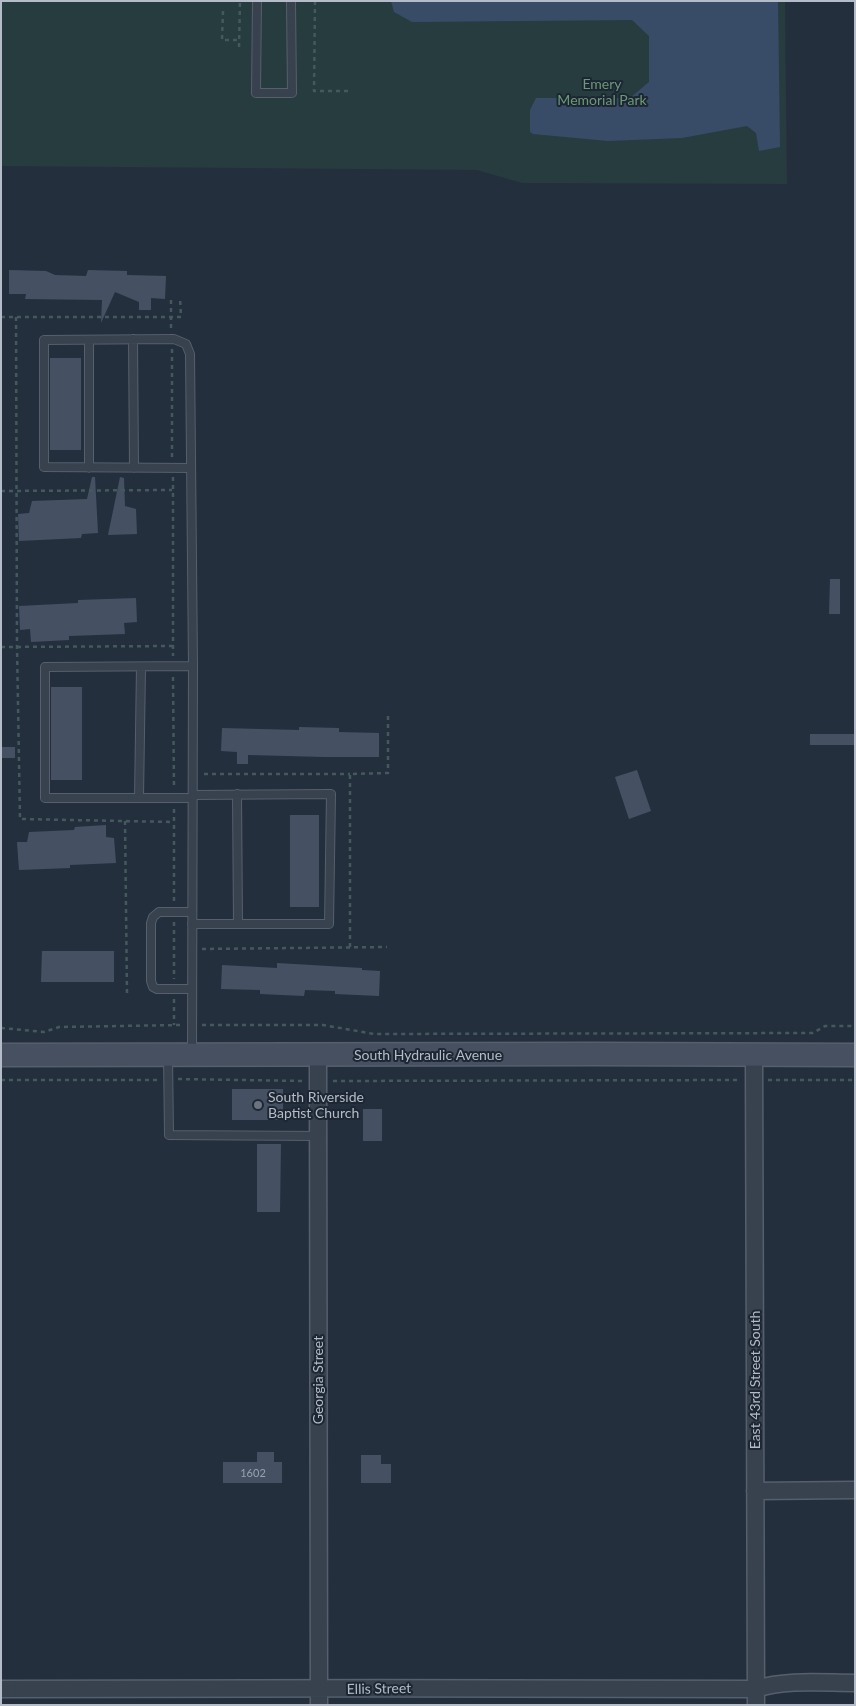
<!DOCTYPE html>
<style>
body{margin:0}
#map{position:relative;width:856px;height:1706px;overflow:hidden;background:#242f3e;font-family:Lato,sans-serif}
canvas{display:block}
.frame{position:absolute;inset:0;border:2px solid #b4bcc9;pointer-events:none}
</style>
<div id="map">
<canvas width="856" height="1706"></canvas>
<div class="frame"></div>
</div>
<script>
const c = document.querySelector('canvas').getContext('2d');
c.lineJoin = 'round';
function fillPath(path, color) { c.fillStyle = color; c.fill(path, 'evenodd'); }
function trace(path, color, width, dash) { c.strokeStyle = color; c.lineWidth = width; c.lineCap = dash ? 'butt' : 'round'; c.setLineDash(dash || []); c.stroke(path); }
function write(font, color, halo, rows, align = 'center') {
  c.font = font + ' Lato,sans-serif'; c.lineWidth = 4; c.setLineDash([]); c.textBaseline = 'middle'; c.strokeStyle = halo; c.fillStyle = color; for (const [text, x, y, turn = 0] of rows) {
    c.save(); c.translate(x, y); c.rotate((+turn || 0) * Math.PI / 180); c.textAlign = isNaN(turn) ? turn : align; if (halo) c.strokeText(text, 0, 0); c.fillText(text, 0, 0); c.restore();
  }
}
fillPath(new Path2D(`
 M1,1H785L787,184L522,183L477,170L1,166Z`), '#263c3f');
fillPath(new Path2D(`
 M391,1H778L780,147L759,151L756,133L747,126L682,138L608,141L533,134L530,132V110L536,98H630L649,82V36L632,20L412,22L394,12Z`), '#394c67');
fillPath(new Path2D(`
 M9,270L46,271L55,275L86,276L88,270L127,271V275L166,276L165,299L151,298V310H139V302L115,292L101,323L102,300L25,299L26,294H9Z
 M50,358H81V450H50Z
 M92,477H95L98,533L82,534L81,538L19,541L18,514L29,513L32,501L87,499Z
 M120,477L124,478L125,506L136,509L137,534L108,535Z
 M830,579H840V614H829Z
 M136,598L137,622L124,623L125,634L69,636V640L31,642L30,629L20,630L19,606L78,603V600Z
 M51,687H82V780H51Z
 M299,727L339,728V732L379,733V757H325L248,755V764H237V752L221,751L222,728L299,730Z
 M810,734H855V745H810Z
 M1,747H15V758H1Z
 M637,770L651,811L629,819L615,777Z
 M290,815H319V907H290Z
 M106,825V837L114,838L116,863L70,865V868L19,870L17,842H27L29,832L74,830L75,827Z
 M42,951H114V982H41Z
 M277,963L362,968V970L380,971L379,996L335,994V991L305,990L304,996L260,994V990L221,989L222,965L277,968Z
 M232,1089H283V1120H232Z
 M363,1109H382V1141H363Z
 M257,1144H281L280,1212H257Z
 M257,1452H274V1462H282V1483H223V1462H257Z
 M361,1455H381V1464H391V1483H361Z`), '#455162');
const lane = new Path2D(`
 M257,1L256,93H292L291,1
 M133,339L134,468
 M89,340V468
 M190,468L44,467V340L174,339L186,344L190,354L193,666L192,1053
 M237,794L238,924
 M139,798L141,667
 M193,798H45V667L193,666
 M192,924H329L331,794L193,795
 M192,989H157L153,987L151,981V923L153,917L159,912H192
 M168,1056L169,1135L318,1136`);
const street = new Path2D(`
 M318,1055L319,1705
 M754,1055L756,1705
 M755,1491L855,1490
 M1,1689C253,1689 504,1687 756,1689C787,1679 823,1683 855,1683`);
const secondary = new Path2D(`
 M1,1055L593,1054L855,1055`);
trace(lane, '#565f6c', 10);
trace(street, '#565f6c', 19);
trace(secondary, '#565f6c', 25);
trace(new Path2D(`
 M315,1L314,91H349
 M223,11L222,40H239
 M239,47L240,1
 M171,300V329
 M1,317H181L180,297
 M16,317L17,646L20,819L174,822
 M172,349V459
 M173,477V656
 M1,491L172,490
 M1,647L173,646
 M173,677L174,789
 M204,774H350
 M174,809V901
 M125,821L127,994
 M174,922V979
 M350,947V774L388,773V716
 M202,949L387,947
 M174,999V1025
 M202,1025H323L374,1034L813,1033L825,1026H855
 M1,1028L44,1032L59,1027L181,1025
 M178,1079L305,1081
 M1,1080H157
 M768,1080H855
 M333,1081L740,1080`), '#44595c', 2.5, [4, 4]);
trace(lane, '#38414e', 8);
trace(street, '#38414e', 16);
trace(secondary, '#465061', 22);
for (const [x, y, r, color] of [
 [258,1105,5,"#6b7280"]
]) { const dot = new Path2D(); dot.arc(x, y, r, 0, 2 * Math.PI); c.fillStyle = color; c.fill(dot); trace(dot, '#1d2633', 2); }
write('11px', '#98a1af', null, [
 ["1602",253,1473]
]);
write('14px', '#6b9a76', '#1d2633', [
 ["Emery",602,84],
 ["Memorial Park",602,100]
]);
write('14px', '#b4bcc9', '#1d2633', [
 ["South Hydraulic Avenue",428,1055],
 ["Georgia Street",318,1380,-90],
 ["East 43rd Street South",755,1380,-90],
 ["Ellis Street",379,1689,-1]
]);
write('14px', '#b4bcc9', '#1d2633', [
 ["South Riverside",268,1097],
 ["Baptist Church",268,1113]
], 'left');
</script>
